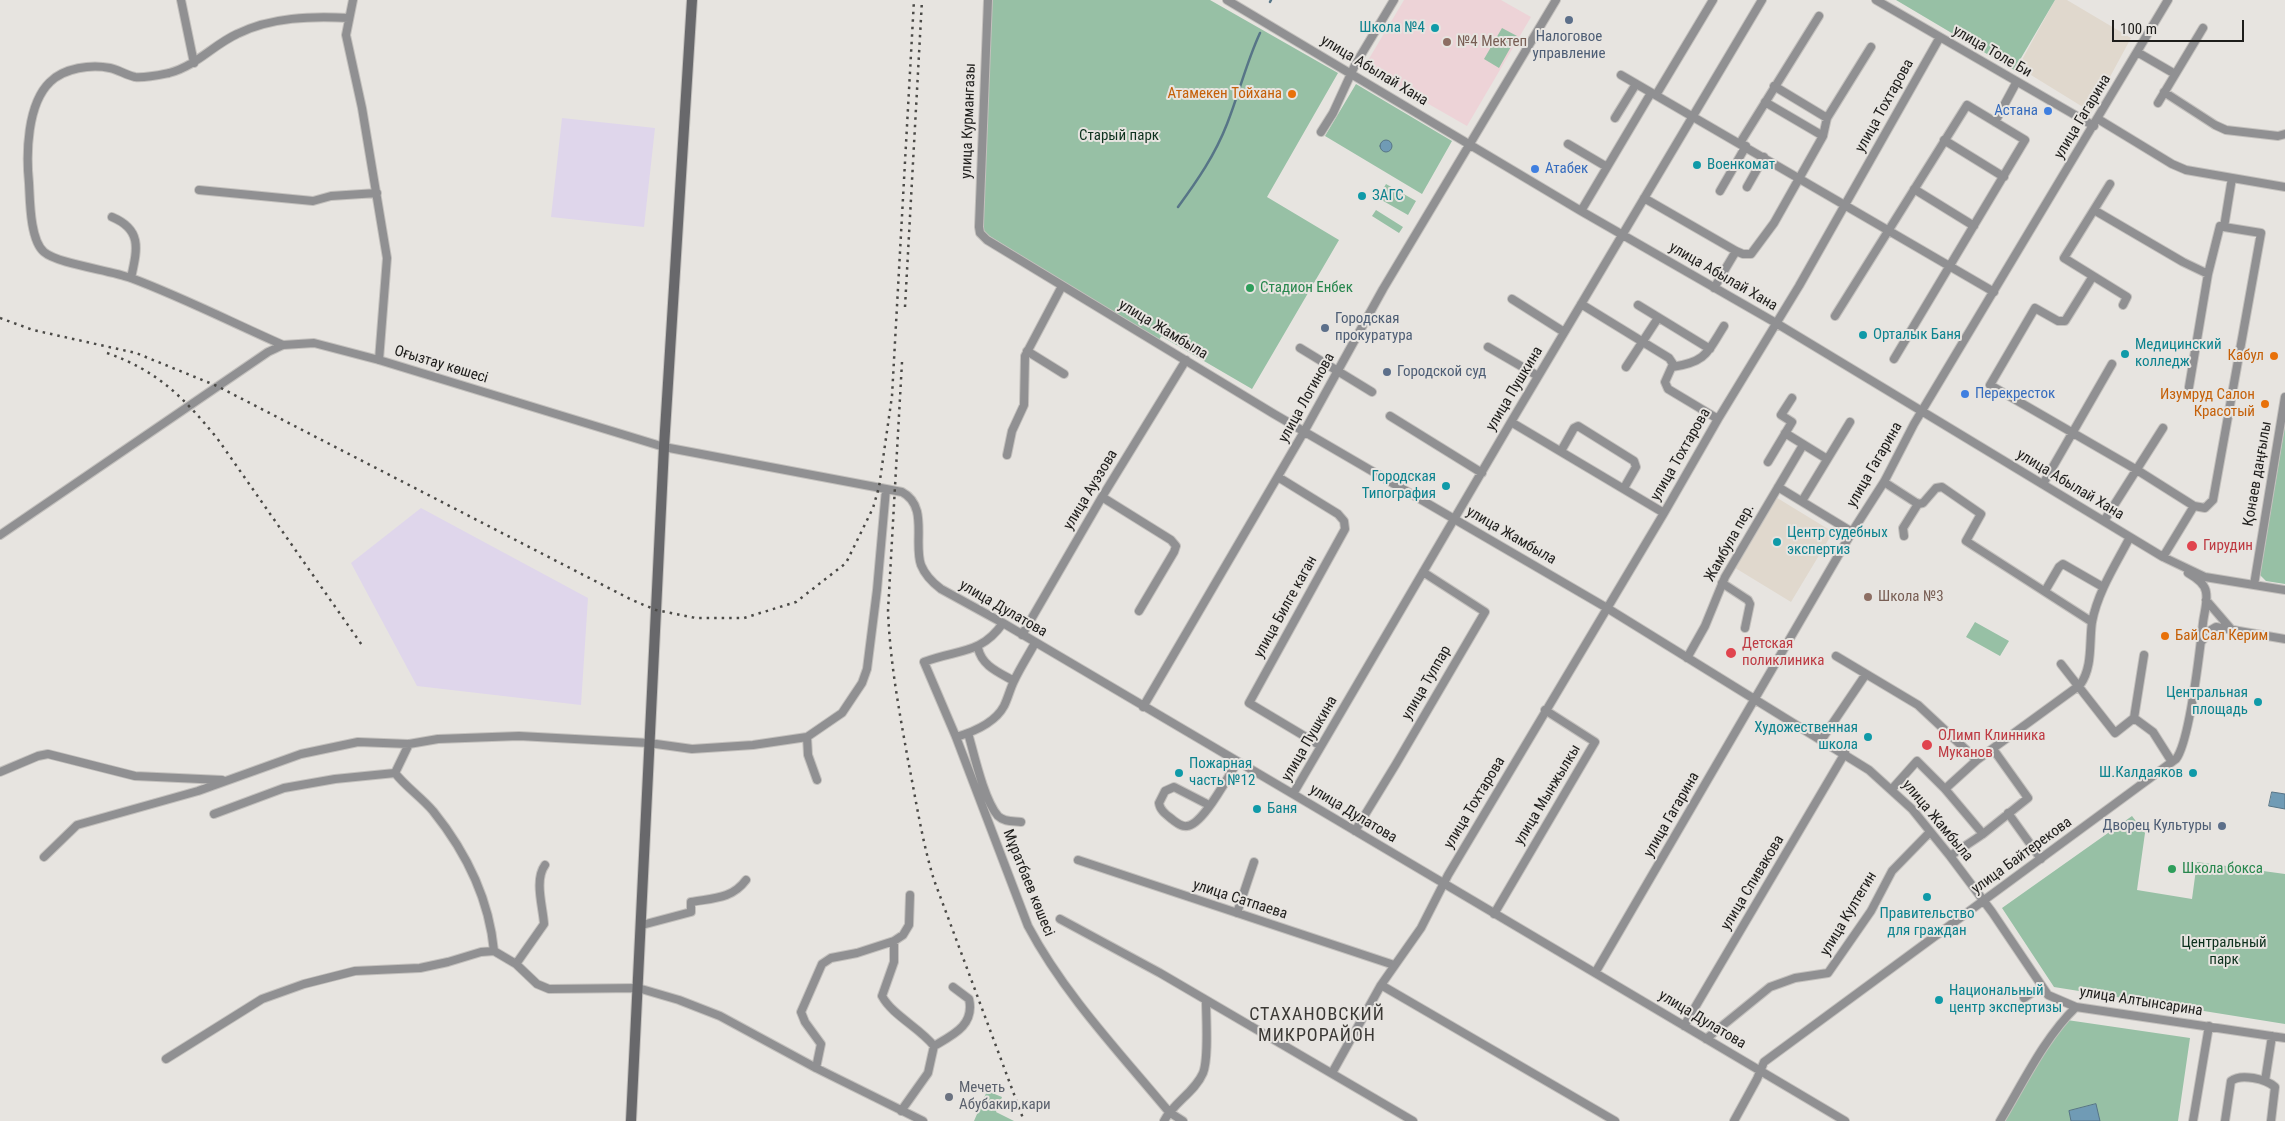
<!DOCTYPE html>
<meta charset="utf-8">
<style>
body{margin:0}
#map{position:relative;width:2285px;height:1121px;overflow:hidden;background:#e7e4e0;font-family:"Roboto Condensed",sans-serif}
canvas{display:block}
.scale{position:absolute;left:2112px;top:20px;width:132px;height:22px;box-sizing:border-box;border:2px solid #1e1d1b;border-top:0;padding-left:6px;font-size:15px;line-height:18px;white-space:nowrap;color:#1e1d1b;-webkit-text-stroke:4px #e7e4e0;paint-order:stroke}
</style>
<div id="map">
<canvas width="2285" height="1121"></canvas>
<div class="scale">100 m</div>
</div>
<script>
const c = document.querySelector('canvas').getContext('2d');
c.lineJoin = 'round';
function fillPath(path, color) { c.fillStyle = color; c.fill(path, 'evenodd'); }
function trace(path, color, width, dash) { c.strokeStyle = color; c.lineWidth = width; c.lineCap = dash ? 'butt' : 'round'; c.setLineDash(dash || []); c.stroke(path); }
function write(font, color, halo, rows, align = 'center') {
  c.font = font + ' "Roboto Condensed",sans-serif'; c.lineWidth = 4; c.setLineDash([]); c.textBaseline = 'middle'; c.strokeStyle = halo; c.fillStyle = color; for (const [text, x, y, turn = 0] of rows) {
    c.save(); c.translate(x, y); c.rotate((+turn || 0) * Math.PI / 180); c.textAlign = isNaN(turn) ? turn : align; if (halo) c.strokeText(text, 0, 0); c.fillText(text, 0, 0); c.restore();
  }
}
fillPath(new Path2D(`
 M2055,0H2067L2131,38L2091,112L2018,67Z
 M1774,496L1833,532L1791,602L1732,566Z`), '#e0d8cd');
fillPath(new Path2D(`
 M562,118L655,128L644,227L551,217Z
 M421,508L588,598L581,705L417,686L351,563Z`), '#dfd6eb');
fillPath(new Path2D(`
 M1404,0H1501L1531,17L1467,126L1364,67Z`), '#edd3d7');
fillPath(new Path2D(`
 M991,0H1210L1338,73L1267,197L1339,240L1252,389L1161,336L1159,341L983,232L984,137Z
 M1896,0H2055L2014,70Z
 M1502,28L1517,36L1499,68L1484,59Z
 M1356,84L1452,141L1422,194L1325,136Z
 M1386,184L1416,201L1408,215L1378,198Z
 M1376,210L1403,227L1399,233L1372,216Z
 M2285,425V584L2266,581L2260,575Z
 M1975,622L2009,641L2000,656L1966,637Z
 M2132,816L2145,833L2137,890L2192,899L2197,862L2285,874V1024L2054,987L2002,908Z
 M2067,1020L2190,1038L2178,1121H2002L2036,1064Z
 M987,1091L1002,1097L996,1112L1014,1121H974Z`), '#97c0a5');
const water = new Path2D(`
 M1380 146a6 6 0 1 1 12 0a6 6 0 1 1-12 0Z
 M2272,792L2285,794V809L2269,806Z
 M2096,1104L2100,1121H2071L2069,1111Z`);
fillPath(water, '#709bb5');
trace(water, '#577587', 1);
trace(new Path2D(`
 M1270,2L1271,0
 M1178,207C1197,181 1215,155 1227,124C1239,94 1246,63 1260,33`), '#577587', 2.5);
const street = new Path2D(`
 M181,0L194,63
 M353,0L346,35L362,108L387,258L379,360
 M988,0L979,227L980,233L987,240L1274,414L1607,608L1869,770L1912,809L1950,856L1992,912L2048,995L2076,1007L2285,1038
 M1227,0L1581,211L1776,323L2163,557L2205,577L2285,590
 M1876,0L2094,126
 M2137,52L2175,74
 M1621,75L1994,292
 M1774,86L1827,118
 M2164,92L2215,125L2226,130L2278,136L2285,134
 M1656,95L1713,0
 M1765,102L1823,136
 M2158,103L2203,28
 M1615,118L1636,84
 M2098,119L2172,164L2186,170L2285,187
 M1995,122L2016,83
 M1321,132L1333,113L1355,65L1394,0
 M1944,140L2004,177
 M1740,143L1819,16
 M1568,144L1607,167
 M2110,184L2064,258L2127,297L2123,305
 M1747,187L1764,157
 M1914,189L1974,226
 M199,190L313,201L331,196L377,193
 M1720,191L1746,146
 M1644,198L1736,251L1743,254H1751L1774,223L1823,136L1827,118L1871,47
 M2094,210L2183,262L2208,274
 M1581,211L1651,93
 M112,217C143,230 137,250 131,278
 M2093,276L2065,321H2058L2035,308L1990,385L2137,470L2194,506L2205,508L2213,500L2261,233L2224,227L2232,178
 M1714,288L1736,251
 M1512,299L1564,332
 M1581,304L1669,358L1673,364L1665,382L1668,389L1718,419
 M1638,305L1710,349
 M1835,316L1967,105L2025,140L1894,359
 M283,345C233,323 182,297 131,278C110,270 58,264 44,252C30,240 30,201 29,183C26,154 27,104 50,82C64,68 91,64 110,68C119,70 126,75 135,77C145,78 159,75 169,73C196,66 213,45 237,34C271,17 312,16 349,18
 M1488,347L1538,376
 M1300,348L1372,392
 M1027,351L1064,374
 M1626,367L1658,318
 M1672,367C1706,362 1707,353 1724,326
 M2189,387L2208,274L2220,226
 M1390,416L1482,473
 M1511,422L1664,513
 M1785,433L1827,459
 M1561,451L1574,428L1578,426L1634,461L1636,467L1624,488
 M1007,455L1012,431L1024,405L1025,356L1062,286
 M1768,462L1792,422L1781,415L1792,398
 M1278,477L1338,514L1344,521L1345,529L1249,703L1321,746
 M1884,482L1918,504
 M2043,484L2112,364
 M1778,487L1852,532
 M1102,497L1171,540L1176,546L1174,552L1139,611
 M1802,501L1850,422
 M2104,521L2163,428
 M0,535L268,352L283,345L314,343L379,360L664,447L902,492C929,506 913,543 921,565C925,575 933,583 941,589L1003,623L1293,794L1845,1121
 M1904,536L1903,528L1918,504L1923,503L1936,488L1942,487L1981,514L1966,541L2092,622
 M2163,557L2194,506
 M1722,583L1748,600L1750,604L1745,628
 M2254,585L2285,397
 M2045,591L2059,567L2063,564L2103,587
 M2206,600L2231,629
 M1003,623C981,655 957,649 924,662L956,737L1028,926C1064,994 1120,1053 1169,1112L1183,1121
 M1022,635L1102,497L1186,360
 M2201,642L2211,630L2216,627L2285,639
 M978,648C982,666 998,672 1014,681
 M1836,656L1918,705L1977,760
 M1687,658L1705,626L1725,577L1803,445
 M2061,664L2115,733L2134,718L2144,655
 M1143,707L1305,430L1383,289L1556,0
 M2134,718L2153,732L2172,762
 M968,733C974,754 984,800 998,816C1004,822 1013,821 1021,822
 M807,737L808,755L817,780
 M956,737C973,732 995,723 1004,706C1008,698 1010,689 1014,681C1020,668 1028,656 1035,643
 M1822,739L1866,674
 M0,772L38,756L48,754L135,776L222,780
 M395,773C406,787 421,797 433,811C466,852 489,898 494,951
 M395,773L409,744
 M1892,789L1917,761L1945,789L1983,834
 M1945,789L1977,760L2080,685C2093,667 2089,643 2092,622C2098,591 2116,564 2130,537
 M1293,794L1511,422L1762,0
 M1209,805L1174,787L1165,791L1159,803C1160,811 1167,815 1173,820C1177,823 1182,827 1187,826C1203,825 1228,776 1237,763
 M2008,813L2041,859
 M214,814L284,788L335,779L395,773
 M1355,831L1396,764L1485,612L1423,572
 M1950,856L1983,834L2028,798L1993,749
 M44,857L77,825L198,791L301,754L358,742L409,744L438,739L519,736L649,743L692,749L753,745L807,737L842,713L862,683L867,669L877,590L886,489
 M1078,860L1394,965
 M1237,913L1254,862
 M1494,914L1595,742L1545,710
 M1060,919L1160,973L1413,1121
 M642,925L691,912V902C713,898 732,899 746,880
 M894,941V962L882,996C892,1015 920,1028 934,1046L928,1073L901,1111
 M516,964L544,924C543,907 534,880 545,865
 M1595,973L1852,532L1884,482L1914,424L2168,0
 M1381,985L1615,1121
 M2024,998L2042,986
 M1684,1026L1845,753
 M1706,1039L1770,987L1795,978L1828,973L1871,911L1892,871L1930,832
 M934,1046C953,1035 975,1025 969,999L953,987
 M166,1059L262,999L304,984L355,971L420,968L448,962L481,952L494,951L516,964L537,984L549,989L638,988L679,1000L720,1016L816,1068L923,1121
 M816,1068L821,1044L805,1022L801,1012L822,964L831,958L857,953L894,941L903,935L909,925L910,895
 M1332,1073L1381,985L1421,928L1448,875L1664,513L1718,419L1799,286L1940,37
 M2265,1081L2272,1036
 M1164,1121C1173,1103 1195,1092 1203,1073C1209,1058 1206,1018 1206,1000
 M1734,1121L1757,1079L1764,1062L2176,759C2190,741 2200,649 2203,623C2204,613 2208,602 2206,592C2205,584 2195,577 2188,573
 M2000,1121C2023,1083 2044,1038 2076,1007
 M2193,1121L2209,1026
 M2225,1121L2231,1081C2241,1073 2266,1079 2275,1087L2271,1121`);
const secondary = new Path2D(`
 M631,1121L664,447L692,0`);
trace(street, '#c3c0bd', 10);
trace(secondary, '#c3c0bd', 12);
trace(street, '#909092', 8);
trace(secondary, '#68686b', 10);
trace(new Path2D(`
 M905,307L922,0
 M0,318L33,330L136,353L217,386L632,600L656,610L696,618H744L796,602L846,563L873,508L879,487L892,396L914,0
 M107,353C158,371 183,397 217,438L364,648
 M902,362L888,611C890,662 899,710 908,760C916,800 922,841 934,880L1024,1121`), '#4b4a47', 2.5, [2.5, 5]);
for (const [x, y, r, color] of [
 [1569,20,5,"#5c6f8a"],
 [1435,28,5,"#0f9aa8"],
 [1447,42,5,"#8d6e63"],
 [1292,94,5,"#e8710a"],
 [2048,111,5,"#3f7fe0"],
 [1697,165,5,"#0f9aa8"],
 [1535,169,5,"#3f7fe0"],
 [1362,196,5,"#0f9aa8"],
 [1250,288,5,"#2e9e5b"],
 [1325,328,5,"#5c6f8a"],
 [1863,335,5,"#0f9aa8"],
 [2125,354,5,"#0f9aa8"],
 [2274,356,5,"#e8710a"],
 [1387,372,5,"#5c6f8a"],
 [1965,394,5,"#3f7fe0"],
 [2265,404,5,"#e8710a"],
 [1446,486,5,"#0f9aa8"],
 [1777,542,5,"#0f9aa8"],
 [2192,546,6,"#e0444e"],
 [1868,597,5,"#8d6e63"],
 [2165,636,5,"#e8710a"],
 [1731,653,6,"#e0444e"],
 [2258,702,5,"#0f9aa8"],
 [1868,737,5,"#0f9aa8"],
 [1927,745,6,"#e0444e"],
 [1179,773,5,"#0f9aa8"],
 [2193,773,5,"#0f9aa8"],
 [1257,809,5,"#0f9aa8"],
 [2222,826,5,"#5c6f8a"],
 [2172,869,5,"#2e9e5b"],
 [1927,897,5,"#0f9aa8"],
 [1939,1000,5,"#0f9aa8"],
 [949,1097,5,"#6b7280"]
]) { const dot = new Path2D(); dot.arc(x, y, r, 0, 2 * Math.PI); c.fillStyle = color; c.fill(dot); trace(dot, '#e7e4e0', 2); }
write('15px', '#0d838f', '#e7e4e0', [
 ["Школа №4",1425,28,"right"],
 ["Военкомат",1707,165],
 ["ЗАГС",1372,196],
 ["Орталык Баня",1873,335],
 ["Медицинский",2135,345],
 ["колледж",2135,362],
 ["Городская",1436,477,"right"],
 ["Типография",1436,494,"right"],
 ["Центр судебных",1787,533],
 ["экспертиз",1787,550],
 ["Центральная",2248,693,"right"],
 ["площадь",2248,710,"right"],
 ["Художественная",1858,728,"right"],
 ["школа",1858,745,"right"],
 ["Пожарная",1189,764],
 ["часть №12",1189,781],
 ["Ш.Калдаяков",2183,773,"right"],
 ["Баня",1267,809],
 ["Правительство",1927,914,"center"],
 ["для граждан",1927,931,"center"],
 ["Национальный",1949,991],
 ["центр экспертизы",1949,1008]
], 'left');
write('15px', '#4e5e75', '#e7e4e0', [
 ["Налоговое",1569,37,"center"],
 ["управление",1569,54,"center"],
 ["Городская",1335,319],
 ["прокуратура",1335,336],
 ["Городской суд",1397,372],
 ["Дворец Культуры",2212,826,"right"]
], 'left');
write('15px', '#785e54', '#e7e4e0', [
 ["№4 Мектеп",1457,42],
 ["Школа №3",1878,597]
], 'left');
write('15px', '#1e1d1b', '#e7e4e0', [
 ["улица Толе Би",1992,52,30],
 ["улица Абылай Хана",1374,71,31],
 ["улица Тохтарова",1885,106,-61],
 ["улица Гагарина",2083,117,-59],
 ["улица Курмангазы",969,121,-88],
 ["улица Абылай Хана",1723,277,30],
 ["улица Жамбыла",1163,330,31],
 ["Оғызтау көшесі",441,365,17],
 ["улица Пушкина",1515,389,-59],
 ["улица Логинова",1307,398,-61],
 ["улица Тохтарова",1681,455,-60],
 ["улица Гагарина",1875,465,-60],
 ["Қонаев даңғылы",2258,474,-80],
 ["улица Абылай Хана",2070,485,31],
 ["улица Ауэзова",1091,490,-59],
 ["улица Жамбыла",1511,536,30],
 ["Жамбула пер.",1730,543,-61],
 ["улица Билге каган",1286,607,-61],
 ["улица Дулатова",1003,609,30],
 ["улица Тулпар",1427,683,-60],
 ["улица Пушкина",1310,739,-60],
 ["улица Мынжылкы",1548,795,-59],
 ["улица Тохтарова",1475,803,-59],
 ["улица Дулатова",1353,814,31],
 ["улица Гагарина",1672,815,-60],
 ["улица Жамбыла",1937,821,50],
 ["улица Байтерекова",2022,856,-36],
 ["Мұратбаев көшесі",1028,883,68],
 ["улица Спивакова",1753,883,-59],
 ["улица Сатпаева",1240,900,18],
 ["улица Култегин",1849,914,-59],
 ["улица Алтынсарина",2141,1002,9],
 ["улица Дулатова",1702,1020,31]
]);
write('15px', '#c56008', '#e7e4e0', [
 ["Атамекен Тойхана",1282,94],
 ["Кабул",2264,356],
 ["Изумруд Салон",2255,395],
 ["Красотый",2255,412],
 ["Бай Сал Керим",2175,636,"left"]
], 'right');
write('15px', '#366cbe', '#e7e4e0', [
 ["Астана",2038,111,"right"],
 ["Атабек",1545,169],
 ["Перекресток",1975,394]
], 'left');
write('15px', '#0d311d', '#e7e4e0', [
 ["Старый парк",1119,136],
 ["Центральный",2224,943],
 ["парк",2224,960]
]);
write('15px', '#27864d', '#e7e4e0', [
 ["Стадион Енбек",1260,288],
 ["Школа бокса",2182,869]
], 'left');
write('15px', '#be3a42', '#e7e4e0', [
 ["Гирудин",2203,546],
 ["Детская",1742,644],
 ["поликлиника",1742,661],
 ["ОЛимп Клинника",1938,736],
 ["Муканов",1938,753]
], 'left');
write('15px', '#5b616d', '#e7e4e0', [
 ["Мечеть",959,1088],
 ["Абубакир кари",959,1105]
], 'left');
c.letterSpacing = '1px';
write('18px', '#3b3935', '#e7e4e0', [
 ["СТАХАНОВСКИЙ",1317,1015],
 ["МИКРОРАЙОН",1317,1036]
]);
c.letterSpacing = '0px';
</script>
